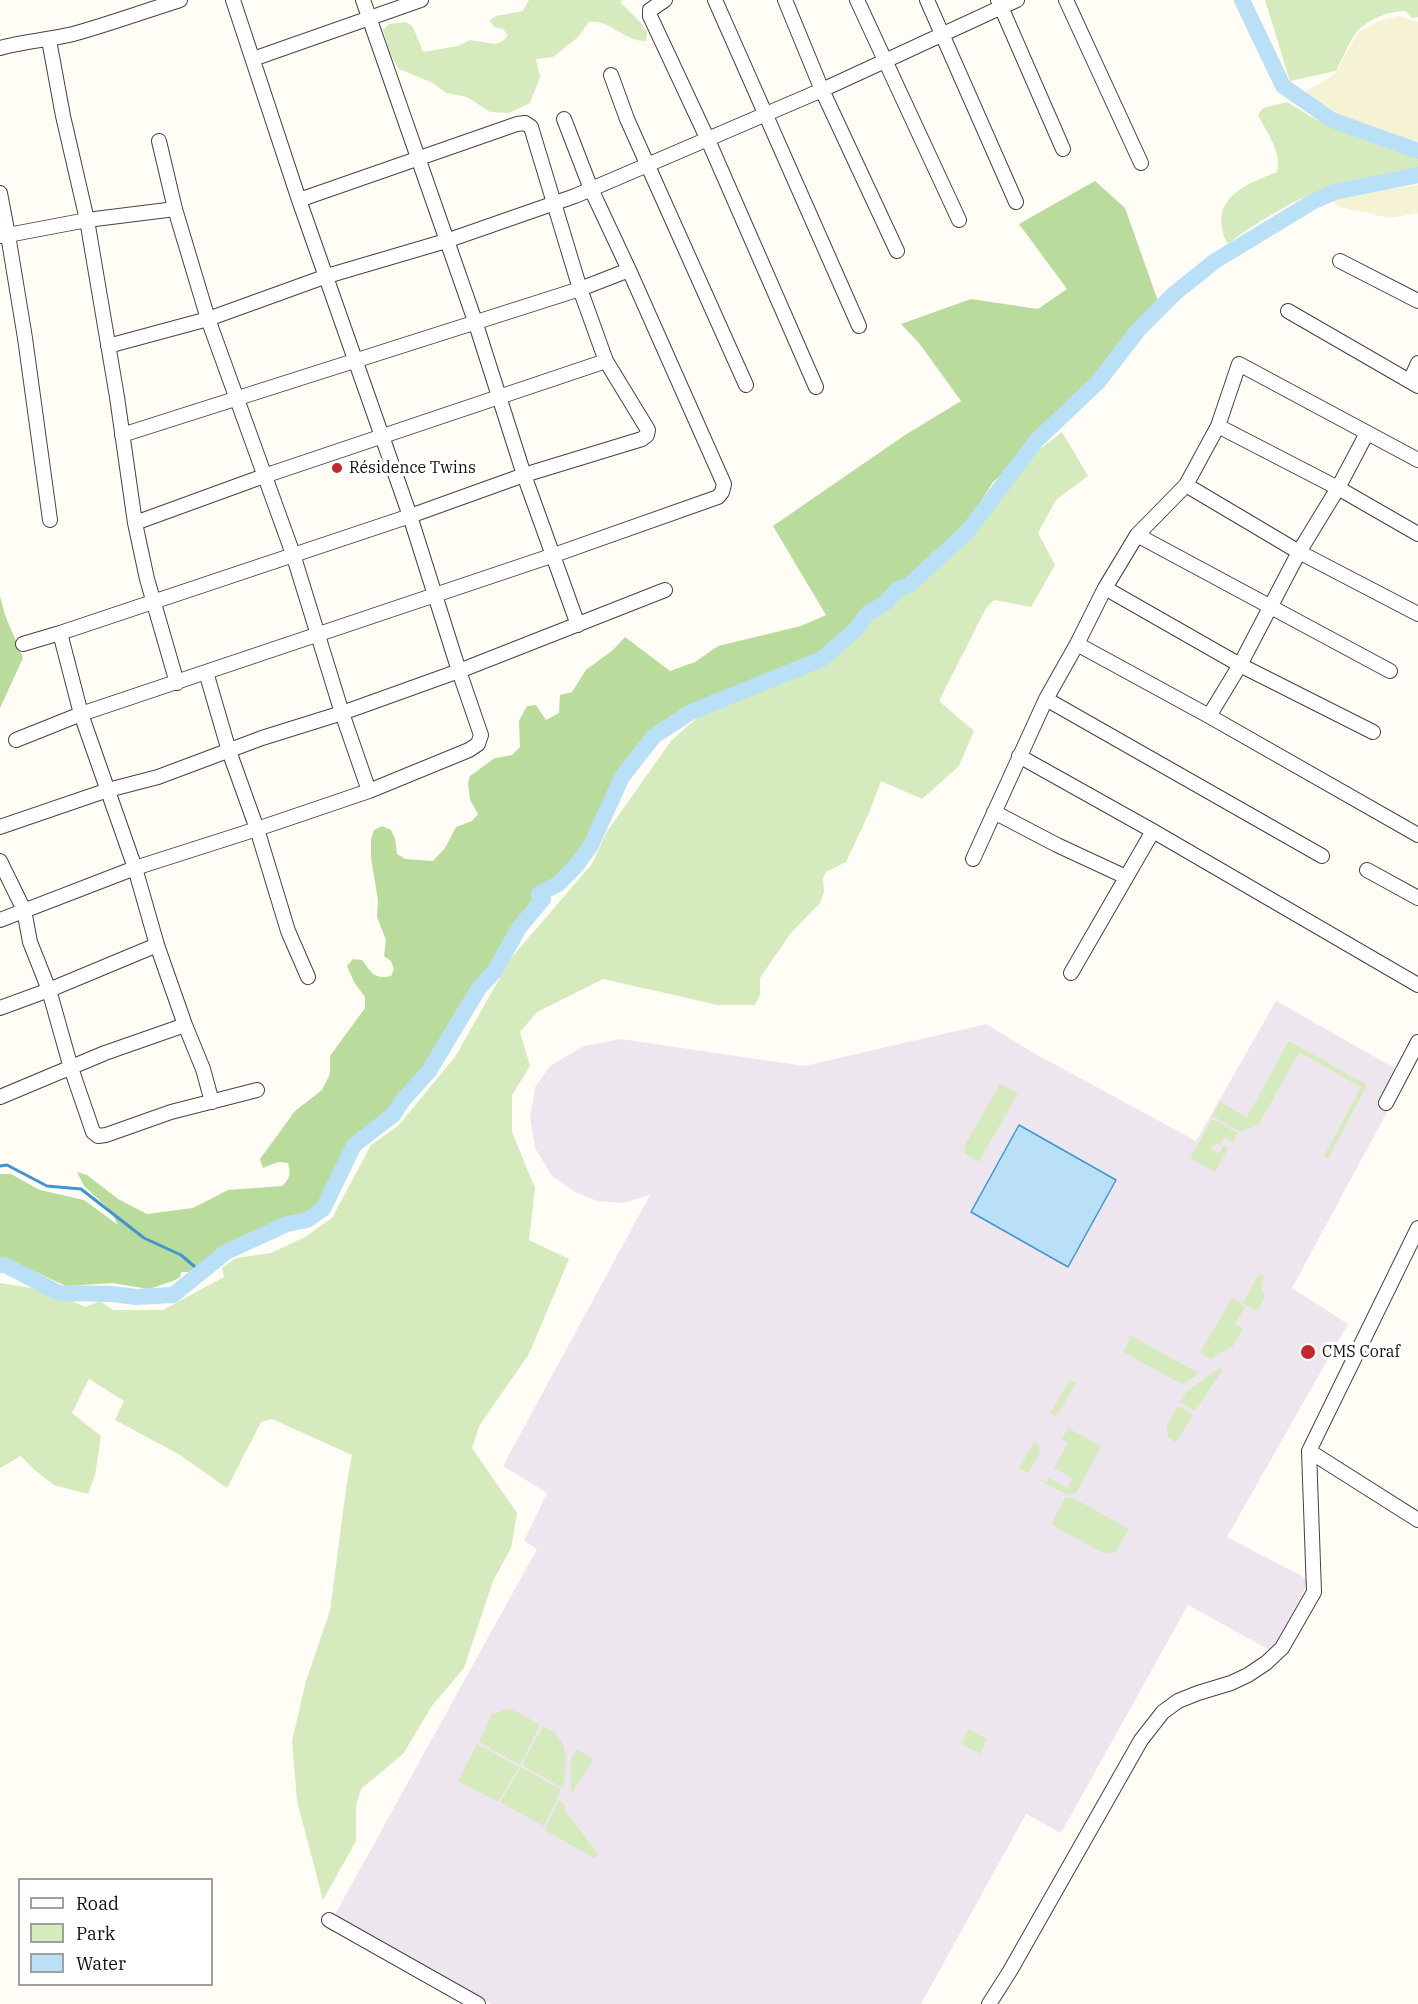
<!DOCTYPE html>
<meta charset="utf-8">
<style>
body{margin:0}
#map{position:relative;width:1418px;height:2004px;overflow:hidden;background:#fffdf5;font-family:"IBM Plex Serif",serif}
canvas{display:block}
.legend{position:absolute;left:18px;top:1878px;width:195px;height:108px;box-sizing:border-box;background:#fff;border:2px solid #a0a0a0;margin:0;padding:8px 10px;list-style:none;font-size:18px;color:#111}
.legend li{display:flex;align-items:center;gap:12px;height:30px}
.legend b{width:30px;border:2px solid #a0a0a0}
</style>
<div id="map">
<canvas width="1418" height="2004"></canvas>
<ul class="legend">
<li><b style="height:8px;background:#fff"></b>Road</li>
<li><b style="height:16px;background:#d5ebbd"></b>Park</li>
<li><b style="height:16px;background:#b9e0f7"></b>Water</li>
</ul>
</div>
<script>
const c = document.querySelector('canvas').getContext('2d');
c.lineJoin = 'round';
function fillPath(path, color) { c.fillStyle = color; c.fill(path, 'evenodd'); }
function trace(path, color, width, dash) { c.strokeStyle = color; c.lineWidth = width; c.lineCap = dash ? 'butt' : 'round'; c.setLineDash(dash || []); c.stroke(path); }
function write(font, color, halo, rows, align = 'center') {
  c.font = font + ' "IBM Plex Serif",serif'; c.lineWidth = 6; c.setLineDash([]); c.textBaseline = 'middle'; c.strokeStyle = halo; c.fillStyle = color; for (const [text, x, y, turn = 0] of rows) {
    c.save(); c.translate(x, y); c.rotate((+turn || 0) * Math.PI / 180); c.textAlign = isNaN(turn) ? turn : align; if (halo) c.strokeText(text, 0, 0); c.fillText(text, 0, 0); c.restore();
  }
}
fillPath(new Path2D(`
 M1276,1001L1407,1075L1292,1288L1348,1324L1227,1537L1309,1580L1273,1652L1188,1605L1061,1833L1026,1814L921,2004H491L333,1918L537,1549L524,1541L547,1493L503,1466L650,1195L623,1203L597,1201L575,1192L552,1176L535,1148L530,1118L535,1087L550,1066L584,1046L621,1039L804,1066L986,1024L1034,1053L1196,1141Z`), '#eee6ef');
fillPath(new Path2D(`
 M1398,16L1418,22V147L1406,141L1388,136L1340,116L1325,105L1309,99L1305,92L1335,74L1358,32L1382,20Z
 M1418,185V213L1390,218L1339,207L1329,198Z`), '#f6f3d4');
fillPath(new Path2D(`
 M529,0H623L620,2L641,23L647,32L646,41C625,42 610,19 589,22L577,38L553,57L536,59L540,77L530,103L509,113L490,112L467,97L446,93L433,83L399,69L390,54L383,30L389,24L406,22L413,27L423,52L458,46L470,40L495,44L503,41L508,35L503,29L494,27L489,20L496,16L523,11Z
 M1265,0H1418V17L1412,18L1406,11C1390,10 1366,20 1356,33C1348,44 1342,59 1336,71L1290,81Z
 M1287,102L1317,120L1413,154L1418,158V168C1390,174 1360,178 1332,186C1302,195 1253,224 1228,244C1224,239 1223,233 1222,227C1216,194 1252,182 1277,172C1283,154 1266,131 1258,115L1263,108Z
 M1062,432L1088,476L1056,500L1038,533L1055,565L1031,607L994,600L986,608L939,701L974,731L959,766L922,799L881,781L869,813L846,862L826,872L823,879L824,892L820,903L790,934L760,978V995L755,1005H718L603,979L537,1012L520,1032L530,1066L512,1095V1132L535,1188L529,1240L569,1259L529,1354L479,1426L472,1448L517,1513L511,1548L493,1581L464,1668L431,1707L404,1753L361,1789L356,1805V1841L323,1900L297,1801L292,1741L306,1681L330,1611L347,1482L352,1455L272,1419L261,1422L227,1488L180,1455L115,1420L124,1401L89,1379L72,1413L101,1436L95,1475L88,1494L54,1485L32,1468L21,1456L0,1468V1283L51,1291L85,1307L100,1301L113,1310H163L224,1277L222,1268L236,1258L271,1253L305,1237L332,1218L371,1145L398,1126L455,1057L511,958L592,864L606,833L671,741L698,717L817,666L956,548L1031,456Z
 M1289,1041L1367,1085L1328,1159L1324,1156L1361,1087L1299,1052L1259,1124L1241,1132L1212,1116L1220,1102L1247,1117Z
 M1000,1084L1018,1093L979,1162L965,1153L964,1147Z
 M1212,1119L1238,1133L1233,1142L1224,1137L1220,1145L1215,1143L1211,1149L1219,1153L1224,1146L1228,1148L1215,1172L1190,1158Z
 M1259,1273L1264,1276L1261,1287L1265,1297L1257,1311L1243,1303Z
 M1232,1298L1245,1307L1235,1324L1243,1329L1233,1346L1211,1359L1200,1353Z
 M1131,1336L1199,1373L1184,1384L1180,1383L1123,1352Z
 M1219,1368L1222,1371L1195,1411L1180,1402L1186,1392Z
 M1070,1380L1076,1383L1056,1417L1050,1413Z
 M1178,1406L1193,1414L1176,1443L1168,1437L1167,1426Z
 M1068,1428L1101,1446L1076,1493L1067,1495L1040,1480L1041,1479L1047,1482L1049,1478L1068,1488L1073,1478L1054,1468L1068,1443L1062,1439Z
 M1034,1442L1039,1445L1040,1452L1028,1473L1019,1468Z
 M1065,1498H1073L1129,1529L1115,1552L1105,1554L1054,1526L1052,1523Z
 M511,1708L540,1725L520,1765L479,1742L492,1714Z
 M543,1726C572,1739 566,1762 563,1788L522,1765Z
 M969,1729L987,1739L980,1754L961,1744Z
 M477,1744L519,1767L498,1802L458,1781Z
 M577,1749L593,1760L571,1794V1759Z
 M521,1767L561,1790L544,1826L500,1802Z
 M558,1801L565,1804V1810L598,1854L594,1858L545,1830Z`), '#d5ebbd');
fillPath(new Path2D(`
 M1095,181L1125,208L1159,304L1130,334L1127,343L1054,419L1033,436L1015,463L993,482L966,525L946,547L917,573L866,611L844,634L811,660L762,679L712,695L668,718L642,742L614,780L587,841L558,875L536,889L533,905L516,925L489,972L475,986L456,1019L449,1025L434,1055L391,1109L353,1139L325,1195L313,1208L299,1217L231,1245L190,1272H181L180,1277L173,1281L149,1289L112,1283L66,1286L16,1263L0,1260V1174H11L40,1190L84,1200L118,1225L111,1211L84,1186L77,1172L87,1175L118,1199L147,1214L193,1208L228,1190L282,1186C290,1179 291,1173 288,1163L278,1162L263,1168L260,1159L295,1111L322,1090L330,1074V1056L365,1008V997L354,982L347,966L353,959L362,960C371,972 374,980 391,976L394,969L391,961L384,956L386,940L377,917L378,900L371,858V839L374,830L382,826L391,830L395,839L397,854L405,859L433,861L445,848L456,827L472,821L478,814L470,800L468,784L470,776L495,758L512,755L520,747L519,721L527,706L536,705L546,720L559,713L560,695L572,692L586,670L613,650L625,637L670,671L695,662L718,646L801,626L826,615L773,526L905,435L961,401L919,343L901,324L971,299L1038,309L1067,289L1019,224Z
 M0,596L5,615L23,658L0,708Z`), '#b9dc9c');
const water = new Path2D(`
 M1019,1125L1116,1180L1068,1267L971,1212Z`);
fillPath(water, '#b9e0f7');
trace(water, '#3f96cf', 1.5);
trace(new Path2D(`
 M0,1166L7,1165L47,1186L81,1189L144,1238L181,1255L201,1272`), '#3f96cf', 3);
trace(new Path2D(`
 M1242,0L1283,86L1332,120L1418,151
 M0,1265H5L59,1293L112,1294L136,1297L173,1295L226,1252L287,1224L307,1220L323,1209L354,1145L393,1115L403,1100L429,1071L479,988L494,972L519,928L543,899L539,894L558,884L576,866L591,845L622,777L654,736L691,712L822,659L856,629L868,613L884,604L898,589L909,585L967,532L1036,441L1098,382L1139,329L1175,293L1215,261L1314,201L1335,192L1418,175`), '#b9e0f7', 16);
const minor = new Path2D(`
 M363,0L475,321L524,475L578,625
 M665,0L650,10V16L708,140L816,387
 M715,0L859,326
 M785,0L822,90L897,251
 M857,0L959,220
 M927,0L1016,202
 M998,0L1063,149
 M1066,0L1141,163
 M49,40L63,116L87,220L117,397L135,523L147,579L177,683
 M0,48C24,41 49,40 73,34C109,24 145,11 180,0
 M253,59L421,0
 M611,75L627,119L746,385
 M159,141L175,209L208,319L293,554L342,713L369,791
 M0,193L8,235L0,236
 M1340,261L1418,301
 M1288,311L1418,386
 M108,346L208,319L327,276L446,241L575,196L822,90L1017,0
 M1410,381L1418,363
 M1218,426L1338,488L1418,534
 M122,435L580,289L629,270
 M1418,460L1239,364L1218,426L1186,485L1299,552L1418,614
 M50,520L25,338L8,235L87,220L175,209
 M135,523L264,476L606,361
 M1137,535L1390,671
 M1105,588L1240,665L1373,732
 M60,633L81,714L135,868L157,945L185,1025L203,1069L212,1102
 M23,644L60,633L410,516L524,475L642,439L647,435L648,430L606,361L580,289L531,127L525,123L517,124L299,200
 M1077,644L1209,716L1418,835
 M206,672L229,751L257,829L288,931L308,977
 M1046,699L1322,856
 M1209,716L1240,665L1299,552L1338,488L1367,433
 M16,740L81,714L554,555L718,497L722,492L724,484L629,270L591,189L564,119
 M1019,756L1153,831L1418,985
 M994,812L1057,845L1126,877
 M0,827L108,790L158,777L262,738L342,713L459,671L665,590
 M973,859L1046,699L1077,644L1105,588L1137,535L1186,485
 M0,861L24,910L30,942L49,990L71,1068L93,1132L98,1136L106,1135L171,1112L257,1090
 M1367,870L1418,898
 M0,920L135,868L257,829L369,791L469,750L478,744L481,735L459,671L410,516L299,200L233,0
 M1071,973L1153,831
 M0,1008L49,990L157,945
 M0,1097L105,1053L185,1025
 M1386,1103L1418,1042
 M1309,1451L1418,1520
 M329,1920L478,2004
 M989,2004L1010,1971L1141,1740L1163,1712L1178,1701L1198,1693L1231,1683L1248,1675L1266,1663L1282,1648L1314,1592L1309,1451L1418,1228`);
trace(minor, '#444', 16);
trace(minor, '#fff', 14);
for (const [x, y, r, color] of [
 [337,468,6,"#c4262e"],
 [1308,1352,8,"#c4262e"]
]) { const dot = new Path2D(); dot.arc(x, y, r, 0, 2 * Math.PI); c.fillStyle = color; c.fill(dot); trace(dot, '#fff', 2); }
write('16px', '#111', '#fff', [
 ["Résidence Twins",349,468],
 ["CMS Coraf",1322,1352]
], 'left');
</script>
